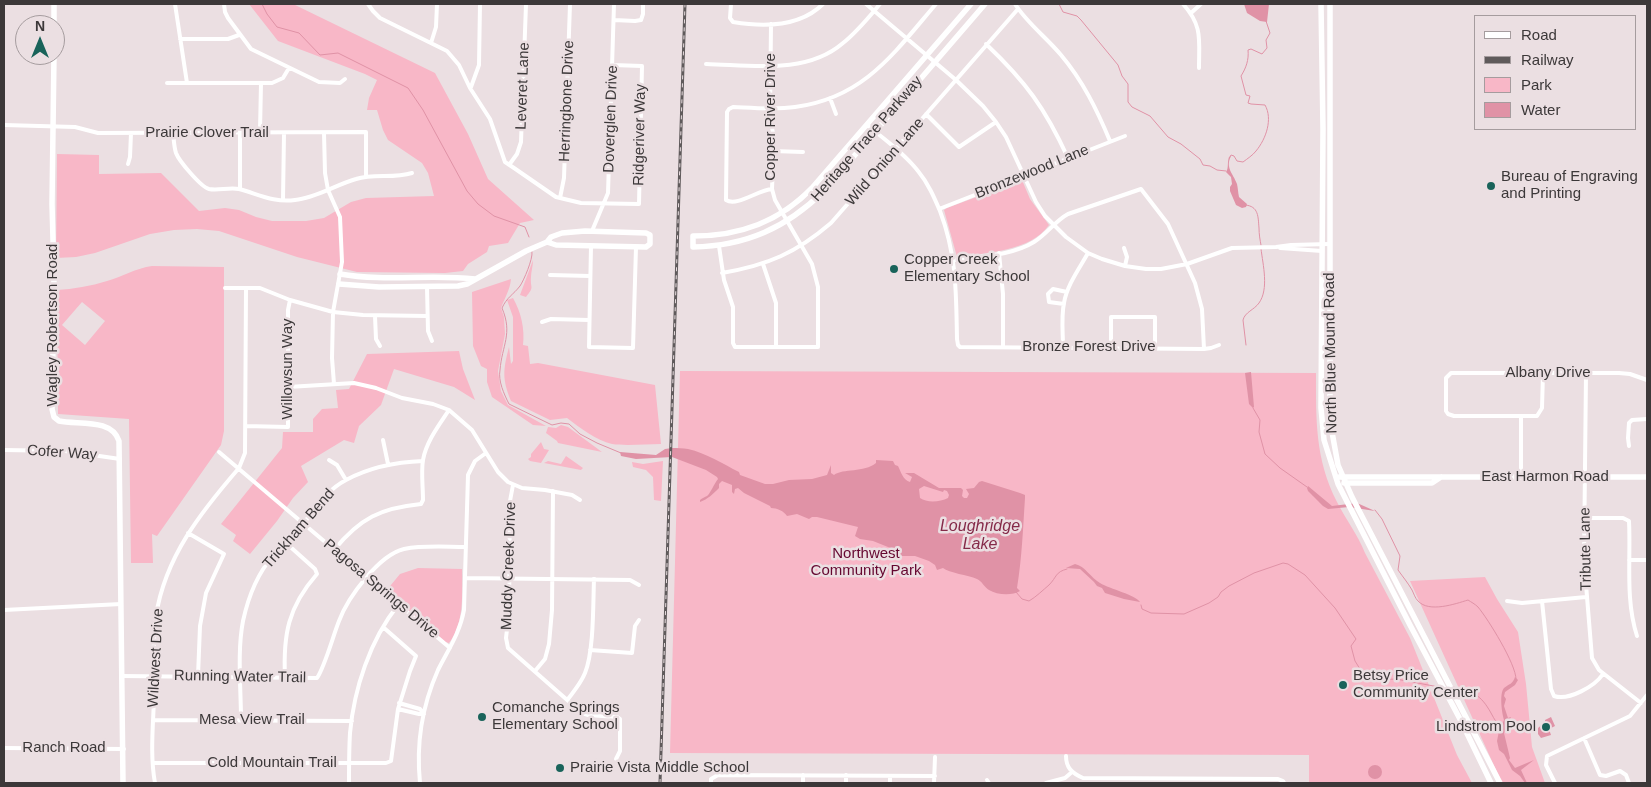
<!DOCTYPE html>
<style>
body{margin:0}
#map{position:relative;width:1651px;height:787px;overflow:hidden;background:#ebdfe2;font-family:Arial,sans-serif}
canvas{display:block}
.frame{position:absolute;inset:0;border:5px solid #3c3839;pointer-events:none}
.legend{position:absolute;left:1474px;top:15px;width:162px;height:115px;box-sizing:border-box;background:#ebdfe2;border:1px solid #a59c9e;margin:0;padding:6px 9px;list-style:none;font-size:15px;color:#3c3839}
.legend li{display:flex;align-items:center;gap:10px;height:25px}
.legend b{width:25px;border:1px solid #a59c9e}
.north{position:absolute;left:15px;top:15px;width:50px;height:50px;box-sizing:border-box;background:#ebdfe2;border:1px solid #a59c9e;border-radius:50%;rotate:0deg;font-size:14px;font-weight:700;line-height:20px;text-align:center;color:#3c3839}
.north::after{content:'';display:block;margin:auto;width:18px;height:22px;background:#19635a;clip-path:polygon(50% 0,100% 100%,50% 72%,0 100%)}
</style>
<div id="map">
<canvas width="1651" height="787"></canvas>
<div class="frame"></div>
<ul class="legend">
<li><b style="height:6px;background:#fff"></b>Road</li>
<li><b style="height:6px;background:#5f5a5b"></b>Railway</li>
<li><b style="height:14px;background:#f8b7c7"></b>Park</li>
<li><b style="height:14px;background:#e092a6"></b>Water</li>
</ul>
<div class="north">N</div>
</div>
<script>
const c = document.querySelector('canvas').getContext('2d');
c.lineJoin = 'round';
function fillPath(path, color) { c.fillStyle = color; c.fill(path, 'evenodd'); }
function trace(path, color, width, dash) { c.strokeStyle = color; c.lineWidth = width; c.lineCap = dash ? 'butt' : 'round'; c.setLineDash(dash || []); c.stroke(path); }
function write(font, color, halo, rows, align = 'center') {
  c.font = font + ' Arial,sans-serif'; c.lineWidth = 5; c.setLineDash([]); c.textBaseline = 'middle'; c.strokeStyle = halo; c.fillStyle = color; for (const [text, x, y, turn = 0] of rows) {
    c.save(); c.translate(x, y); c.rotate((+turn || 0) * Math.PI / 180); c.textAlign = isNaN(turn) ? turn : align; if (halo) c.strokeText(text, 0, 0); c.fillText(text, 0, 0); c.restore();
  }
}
fillPath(new Path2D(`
 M249,4H293L435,73L468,134L488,179L534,220L520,223L508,243L489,246L487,252L468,264L463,271L445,273L357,272L297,257L219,231L197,229L174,230L150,234L95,253L76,257L56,258L57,154L99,155V174L161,173L199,211L225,208L239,210L256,217L272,221H306L324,218L351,202L366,198L434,196L428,173L422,163L388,140L383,130L377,110H367L369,98L377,80L365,74L278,41Z
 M1022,180L1030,199L1049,225C1031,251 986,253 957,257L944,210L947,208Z
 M533,260C533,266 531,272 531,277C530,289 535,286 526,297L520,295Z
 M152,266L224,267V431L221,445L157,536L152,534L153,563H131L129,419L58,414L57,290C73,289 91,286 107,281C122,277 136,268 152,266ZM82,302L105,321L85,345L62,325Z
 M511,279C510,290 505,297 501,308L504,317L505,334L498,371L501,391L508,405L546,426L533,425L492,397L487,382V369L481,366L473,346L472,292Z
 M513,298C521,312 525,329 523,345L528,346L530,364L538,363L655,385L661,444C646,444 626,446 612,444C596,440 580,428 567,418L550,420L511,401C502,379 503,370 509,347L511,364L513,361V317L507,300Z
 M459,351L463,369L475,400L454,387L394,369L381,405L359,426L354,443L344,440L301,466L308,482L293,498L277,521L250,554L233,541L236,535L221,524L282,448L283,432H313V419L322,409L338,408L336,390L349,389L367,354Z
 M680,371L1316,373C1316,420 1315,459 1337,502C1346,520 1358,535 1365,553L1410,638L1457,755L1472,783H1309V755L670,753Z
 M561,425L568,427L602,452L558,443L557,441L546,433L548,427L556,428Z
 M541,442L544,449L549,450L541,463L530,461L528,459L531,457V454Z
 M566,456L583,468L581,470L544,463L548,461L561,464Z
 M663,461L661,501L654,500L653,477L646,470L633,467L632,462L643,464Z
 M418,568L462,569C462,592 465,623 449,643L445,642L386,591L400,574Z
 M1485,577L1497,599L1518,632L1526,684L1532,747L1545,783H1502L1410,581Z`), '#f8b7c7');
fillPath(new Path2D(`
 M1244,4H1269L1267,22L1260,21L1247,13Z
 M1231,156C1225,168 1233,173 1237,184C1238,188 1238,193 1239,197L1247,204L1246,207L1242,208L1236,205L1230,191V187L1232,184L1231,177L1226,172C1229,168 1227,162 1229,157Z
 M1251,372L1254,407L1253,408L1249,404L1245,373Z
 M672,448C677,448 683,448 688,449C706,453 723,464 739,472L740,475L765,484H773L789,480L812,479L827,475L831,465V473L834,475C843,468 864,473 876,463V460L893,461L895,465L898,466C901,472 903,480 910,482L912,477L905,473H914L939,488H961L963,490L962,496L964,498H967L969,494L966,489L974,488L979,482L982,481L1020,493L1025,495V498C1023,528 1022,558 1017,588L1020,591C1012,596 997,595 989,590C984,587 982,581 977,579C968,575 949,573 943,568L937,570L935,565L929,561L915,556H901L893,549L873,541L860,539L855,536L858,527L817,517H812L809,519L797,514L787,516C784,511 777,508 771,508L770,506L744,493L738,488L735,489L734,494L732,492V485L722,481L719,484V488C713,494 708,499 700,502V500C702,498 705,497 707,496C710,494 714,484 718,479L717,477L706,470L672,457L636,459L621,456L620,452L656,455L665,449ZM924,486L943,492L944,490L947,491L949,495L948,498C940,502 927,503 920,498L919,489Z
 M1308,486L1332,506L1357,503L1375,511L1349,507L1328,509L1323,506L1308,491L1307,488Z
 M1075,564C1085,566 1091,578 1100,583C1110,589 1136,595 1140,602L1124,599L1105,593L1102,588L1097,586L1094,582L1080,569L1066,568Z
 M1515,677L1518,680L1515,685L1505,692L1504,696L1506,699L1504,706L1508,718L1511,717L1504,733L1510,758L1509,760L1515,768L1534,760L1521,770L1527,783H1525L1520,776L1512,770L1504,754L1499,750L1497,741L1499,731L1504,720C1502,713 1499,694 1504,688C1509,684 1513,684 1515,677Z
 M1551,717L1555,726L1549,729L1551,735L1541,738L1538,734V728L1545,722V720Z
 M1368 772a7 7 0 1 1 14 0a7 7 0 1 1-14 0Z`), '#e092a6');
trace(new Path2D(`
 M262,4L267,14L277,27L299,33L320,55L338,53L408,88L423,110L467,191L478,204L494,216L525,227L529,237
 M1059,4L1063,12L1077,16L1081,20L1118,65L1122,76L1128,84V102L1132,107L1150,116L1168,137L1181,144L1200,159L1203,165L1210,166L1217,170L1226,171
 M1230,157L1231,155L1234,156L1237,161L1243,162C1247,159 1253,155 1256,151C1266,139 1273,119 1265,105L1251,104L1248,103L1250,96L1246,95L1241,76C1246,68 1249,60 1248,50L1251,49L1262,54L1267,48L1266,40L1270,33L1266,21
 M1245,205C1259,206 1258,217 1259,228C1259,234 1260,240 1261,245
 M532,252C533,259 524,280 520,286C513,295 507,297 502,308C513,334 502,345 500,370C498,381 504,394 509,404L552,425L561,423L569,424L580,434L597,443L621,453
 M1246,345L1243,320C1245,312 1254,310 1259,303C1269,289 1263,265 1261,249
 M1253,408L1260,420L1259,432L1265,454L1280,468L1307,487
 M1375,510L1382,519L1400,556L1398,570C1403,577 1408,583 1412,590C1414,594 1415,598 1418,601C1429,613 1455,604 1468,600C1471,602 1475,604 1478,607C1488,619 1516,664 1516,679
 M1016,592L1022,599L1029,601C1036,597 1043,590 1049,585C1057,577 1055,572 1067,569
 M1141,605L1142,609L1151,613L1184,614L1209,603L1218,597L1221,592L1229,586L1254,573L1283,563L1288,564L1305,575L1335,608L1356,639L1351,646L1355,661L1360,669L1376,680L1396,679L1439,687
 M1453,687C1473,691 1481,695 1491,713C1494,719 1498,724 1500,730`), '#e092a6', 1);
trace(new Path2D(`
 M175,4L187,83
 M224,4L225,12L228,18L251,49L319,82L340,83L345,79
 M368,4L373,11L380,18L447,51L459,65L470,88L490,119L505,162L514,168L556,197L581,203L639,204L642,66L613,65
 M731,4L730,18L733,22C763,27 800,27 823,4
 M866,4L956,80L983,106L996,122L1006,137L1036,202L1045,216L1066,237L1088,253L1102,259L1125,266L1146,269H1161L1187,264L1232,248L1276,247L1291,245L1329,244
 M1015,4C1027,23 1046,37 1061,55C1083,81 1097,110 1110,141
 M1183,4C1203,26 1199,40 1199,68
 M1191,13L1201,4
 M614,20L635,21L641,20L643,14V4
 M180,39H228L239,35
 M431,43L436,27L437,4
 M986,44C1026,82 1045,108 1068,158
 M706,64C751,65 806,75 843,43C857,32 869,17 880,4
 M167,83H272L283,78L289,68
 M471,87L479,65L480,4
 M830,98L836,114
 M926,114L959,147L996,122
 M4,125L75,127L98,133L366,132V177
 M867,125C884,139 904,153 918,171C928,183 934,197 940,211C957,256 956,293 957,339L958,345L960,347L1204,349L1211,348L1219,345
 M260,131L261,83
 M240,133V189
 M324,133L325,173L328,190L340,217L342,262L333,312L332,358L334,384
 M173,134C174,140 174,147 176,153C179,161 201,187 209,189C218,191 229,187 239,189C258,194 274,203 295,200C316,198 335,185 356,179C374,173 393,179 412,173
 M773,151L803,152
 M128,164L130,157L131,133
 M509,165L517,154L521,142L526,4
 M772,189C758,190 737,207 726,200L727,112L729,109L733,107C754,108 775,110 795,107C864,98 894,53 936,4
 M560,198L564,178L570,4
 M283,200L284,133
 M939,209L1125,136
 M592,231L608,193L614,4
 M591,246L589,347L633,348L636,247
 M719,246L724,280L733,307V343L735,347H818V287L812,264L775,200L772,189L774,139L770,116L771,24
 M1124,248L1127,257L1125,266
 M1280,248L1322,251
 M999,253L1003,294V347
 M954,260C980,256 1011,256 1034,242C1047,234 1055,221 1068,214L1141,189L1168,224L1195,283L1202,309L1204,349
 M763,264L776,303V347
 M722,273C768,265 796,253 831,223L1018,9
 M550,275L590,276
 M427,287L428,331L432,341
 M225,288H260L290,300L333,312L363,315L427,316
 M1064,304L1049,302L1048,294L1053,289L1067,292
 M375,316L376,339L380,346
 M542,322L551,319L589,320
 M1063,347C1063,333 1061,317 1064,303C1067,285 1079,269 1088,253
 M1111,348V317H1155V348
 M1543,373L1542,408L1537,416H1454L1448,414L1446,411V378L1451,373H1619L1630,374L1647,380
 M1586,373L1584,560L1592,658L1599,670L1641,703
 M288,387L354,383L376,388L402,398L433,404L449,410L472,430L498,472L508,482L522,488L545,490L572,495L580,500
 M245,426L288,427V310L290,300
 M383,440L388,464
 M1629,446L1628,438L1629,423L1632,420L1647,419
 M4,450L65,451L120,459
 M219,452L450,648
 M329,460L337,465L346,480
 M1521,476V417
 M513,485L510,501L509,612L506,638L508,648L582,713L588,715L617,717L620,719V751L616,759
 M1585,518H1623L1629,521C1631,559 1625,599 1637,636
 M188,533L224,554L206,593L200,626L198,676
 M334,550C360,518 381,508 421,504L423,500C423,487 421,472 423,460C426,442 439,425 449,410
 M1629,560H1647
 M465,578L630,580L639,585
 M1507,601L1522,603L1586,597
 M1542,601L1551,689L1554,696C1569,701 1595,686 1603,674
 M4,610L121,604
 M590,650L632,653L635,626L639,620
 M535,671L545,659L549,644L552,610L553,491
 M121,676L317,678C325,666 333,636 339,621C348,597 379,555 404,549C424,545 446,547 466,547
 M285,677C283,635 288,607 317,574L315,569L286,543
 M568,699C574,691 581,683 585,673C594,651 593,605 594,579
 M399,703L420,709L424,714
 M398,709L419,714H424
 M153,720L352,721
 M241,720C241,689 237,652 243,621C248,598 257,574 273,556C283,545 294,535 304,523C317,506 327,490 346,480C370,467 396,462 423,461
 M1584,738L1600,775L1606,776L1620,771L1626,775L1629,783
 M4,748L124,749
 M1066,756C1066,768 1072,773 1083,778L1278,779L1283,781L1284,783
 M153,763H386L391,761L398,709L410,671L416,656L383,627
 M803,775V783
 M890,776V783
 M987,780L989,783
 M155,783C150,756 153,727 154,699C154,672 152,643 156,616C165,557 201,512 239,468L245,453L246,288
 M349,783C349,767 349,750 350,733C354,689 370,640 398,605
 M420,783C416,744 422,706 438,670C448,650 460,633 464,610L468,475L475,461L486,453
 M711,783V779L718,775L935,776
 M846,783V775
 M934,783L935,757
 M1046,783L1065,778L1072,772
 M1555,783L1546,765L1547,756L1630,716L1647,695`), '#fff', 4);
trace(new Path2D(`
 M971,4L812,188C779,222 740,236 693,236V247C746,246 786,228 824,191L985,4
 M1321,4L1323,129L1321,408L1324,440L1338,484L1410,625L1461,721L1491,783
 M1330,4V421L1338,465L1352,497L1500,783
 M54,25V4
 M54,55L52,204L54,276L52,409L54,417L59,421C78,425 112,418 119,441L123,783
 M340,274C385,282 430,274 475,279
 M339,284L379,287L458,286L467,284L526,251L547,242L551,237L562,233L585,231L646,233L650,235V244L646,247L556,245L547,242
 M1339,477H1647
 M1344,483H1432L1441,477`), '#fff', 5.5);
const rail = new Path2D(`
 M660,783L685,4`);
trace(rail, '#5f5a5b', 3);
trace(rail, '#ebdfe2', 1, [4]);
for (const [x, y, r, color] of [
 [1491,186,5,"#19635a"],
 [894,269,5,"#19635a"],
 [1343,685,5,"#19635a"],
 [482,717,5,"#19635a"],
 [1546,727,5,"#19635a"],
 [560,768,5,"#19635a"]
]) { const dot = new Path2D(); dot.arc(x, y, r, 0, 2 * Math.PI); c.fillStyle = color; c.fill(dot); trace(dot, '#ebdfe2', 2); }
write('15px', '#3c3839', '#ebdfe2', [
 ["Leveret Lane",523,86,-88],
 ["Herringbone Drive",567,101,-88],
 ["Copper River Drive",771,117,-90],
 ["Doverglen Drive",611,119,-88],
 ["Prairie Clover Trail",207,133],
 ["Ridgeriver Way",640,135,-89],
 ["Heritage Trace Parkway",867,139,-49],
 ["Wild Onion Lane",885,162,-49],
 ["Bronzewood Lane",1032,172,-22],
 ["Wagley Robertson Road",53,325,-90],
 ["Bronze Forest Drive",1089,347],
 ["North Blue Mound Road",1331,353,-91],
 ["Willowsun Way",288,369,-90],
 ["Albany Drive",1548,373],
 ["Cofer Way",62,453,4],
 ["East Harmon Road",1545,477],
 ["Trickham Bend",299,529,-49],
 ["Tribute Lane",1586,549,-91],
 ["Muddy Creek Drive",509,566,-88],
 ["Pagosa Springs Drive",381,589,40],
 ["Wildwest Drive",156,658,-87],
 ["Running Water Trail",240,677,1],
 ["Mesa View Trail",252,720],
 ["Ranch Road",64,748],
 ["Cold Mountain Trail",272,763]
]);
write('15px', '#3c3839', '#ebdfe2', [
 ["Bureau of Engraving",1501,177],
 ["and Printing",1501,194],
 ["Copper Creek",904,260],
 ["Elementary School",904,277],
 ["Betsy Price",1353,676],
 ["Community Center",1353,693],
 ["Comanche Springs",492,708],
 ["Elementary School",492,725],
 ["Lindstrom Pool",1536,727,"right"],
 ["Prairie Vista Middle School",570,768]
], 'left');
write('15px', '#650730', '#ebdfe2', [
 ["Northwest",866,554],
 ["Community Park",866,571]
]);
write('italic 16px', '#852a49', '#ebdfe2', [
 ["Loughridge",980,527],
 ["Lake",980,545]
]);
</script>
